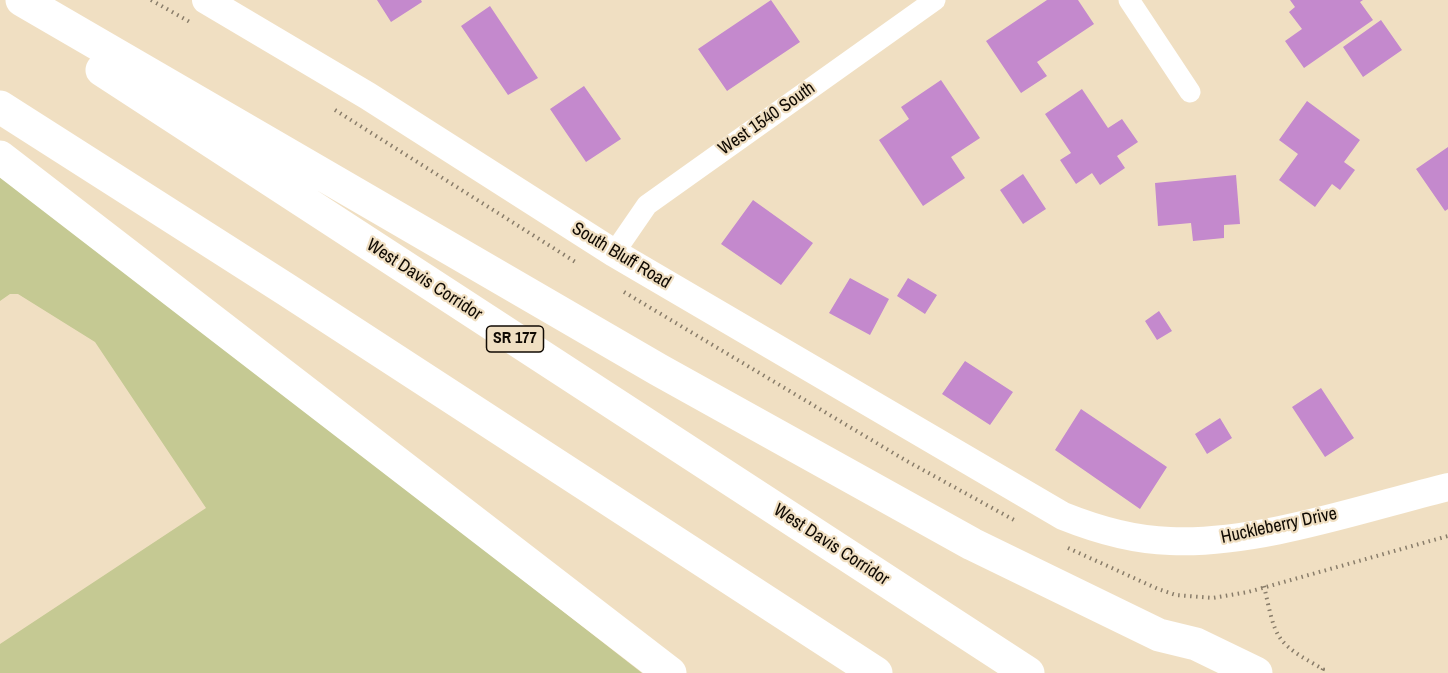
<!DOCTYPE html>
<style>
body{margin:0}
canvas{display:block;background:#f0dfc2}
</style>
<canvas width="1448" height="673"></canvas>
<script>
const c = document.querySelector('canvas').getContext('2d');
c.lineJoin = 'round';
function fillPath(path, color) { c.fillStyle = color; c.fill(path, 'evenodd'); }
function trace(path, color, width, dash) { c.strokeStyle = color; c.lineWidth = width; c.lineCap = dash ? 'butt' : 'round'; c.setLineDash(dash || []); c.stroke(path); }
function write(font, color, halo, rows, align = 'center') {
  c.font = font + ' "Archivo Narrow",sans-serif'; c.lineWidth = 4.5; c.setLineDash([]); c.textBaseline = 'middle'; c.strokeStyle = halo; c.fillStyle = color; for (const [text, x, y, turn = 0] of rows) {
    c.save(); c.translate(x, y); c.rotate((+turn || 0) * Math.PI / 180); c.textAlign = isNaN(turn) ? turn : align; if (halo) c.strokeText(text, 0, 0); c.fillText(text, 0, 0); c.restore();
  }
}
fillPath(new Path2D(`
 M0,177L313,416L642,673H0V644L206,508L95,342L18,294H10L0,301Z`), '#c5c993');
fillPath(new Path2D(`
 M377,0H421L422,2L391,22Z
 M771,0L800,42L727,91L698,49Z
 M1047,0H1078L1094,24L1037,62L1047,76L1021,93L986,41Z
 M1290,0H1363L1360,2L1373,20L1304,68L1285,41L1302,29L1289,12L1295,7Z
 M490,6L538,78L508,95L461,26Z
 M1381,20L1402,50L1363,77L1343,47Z
 M941,80L980,138L951,157L965,178L923,206L879,140L909,119L901,107Z
 M584,86L621,139L586,162L550,109Z
 M1082,89L1108,128L1122,119L1138,142L1117,156L1125,168L1100,185L1092,173L1076,184L1060,160L1071,153L1045,114Z
 M1307,101L1360,140L1344,162L1355,170L1340,190L1332,184L1315,207L1279,180L1298,154L1279,140Z
 M1448,147V209L1445,211L1416,169Z
 M1023,174L1046,209L1023,224L1000,190Z
 M1236,175L1240,224L1224,225V238L1193,241L1191,223L1158,226L1155,183Z
 M753,200L813,243L781,285L721,244Z
 M850,278L889,299L870,335L829,313Z
 M908,278L937,295L925,314L897,296Z
 M1159,311L1172,331L1157,340L1145,321Z
 M965,361L1013,392L990,425L942,394Z
 M1321,388L1354,438L1325,457L1292,407Z
 M1081,409L1167,467L1140,509L1055,450Z
 M1220,418L1232,438L1207,454L1195,434Z`), '#c489cd');
trace(new Path2D(`
 M151,0L190,22
 M335,110L577,263
 M624,292L905,460L1014,520
 M1068,548L1158,589L1176,595L1213,598L1248,592L1448,536
 M1264,586C1276,639 1274,642 1323,669L1321,673`), '#897d6a', 4, [1.5, 4.5]);
trace(new Path2D(`
 M1129,0L1190,92
 M614,253L647,205L935,0`), '#fff', 21);
trace(new Path2D(`
 M206,0L368,96L614,253L1063,516C1098,530 1133,540 1170,541C1257,545 1363,508 1448,487`), '#fff', 28);
trace(new Path2D(`
 M22,0L659,370L972,544L1159,635L1196,644L1256,673
 M102,70L1028,673
 M0,107L287,290L876,673
 M0,157L670,673`), '#fff', 33);
for (const [x, y, w] of [
 [515,339,57]
]) { const box = new Path2D(); box.roundRect(x - w / 2, y - 13, w, 26, 4.5); c.fillStyle = '#f0dfc2'; c.fill(box); trace(box, '#100a03', 1.5); }
write('bold 16px', '#100a03', null, [
 ["SR 177",515,339]
]);
write('18px', '#100a03', '#f0dfc2', [
 ["West 1540 South",767,119,-35],
 ["South Bluff Road",621,256,31],
 ["West Davis Corridor",424,280,33],
 ["Huckleberry Drive",1279,526,-12],
 ["West Davis Corridor",831,545,33]
]);
</script>
